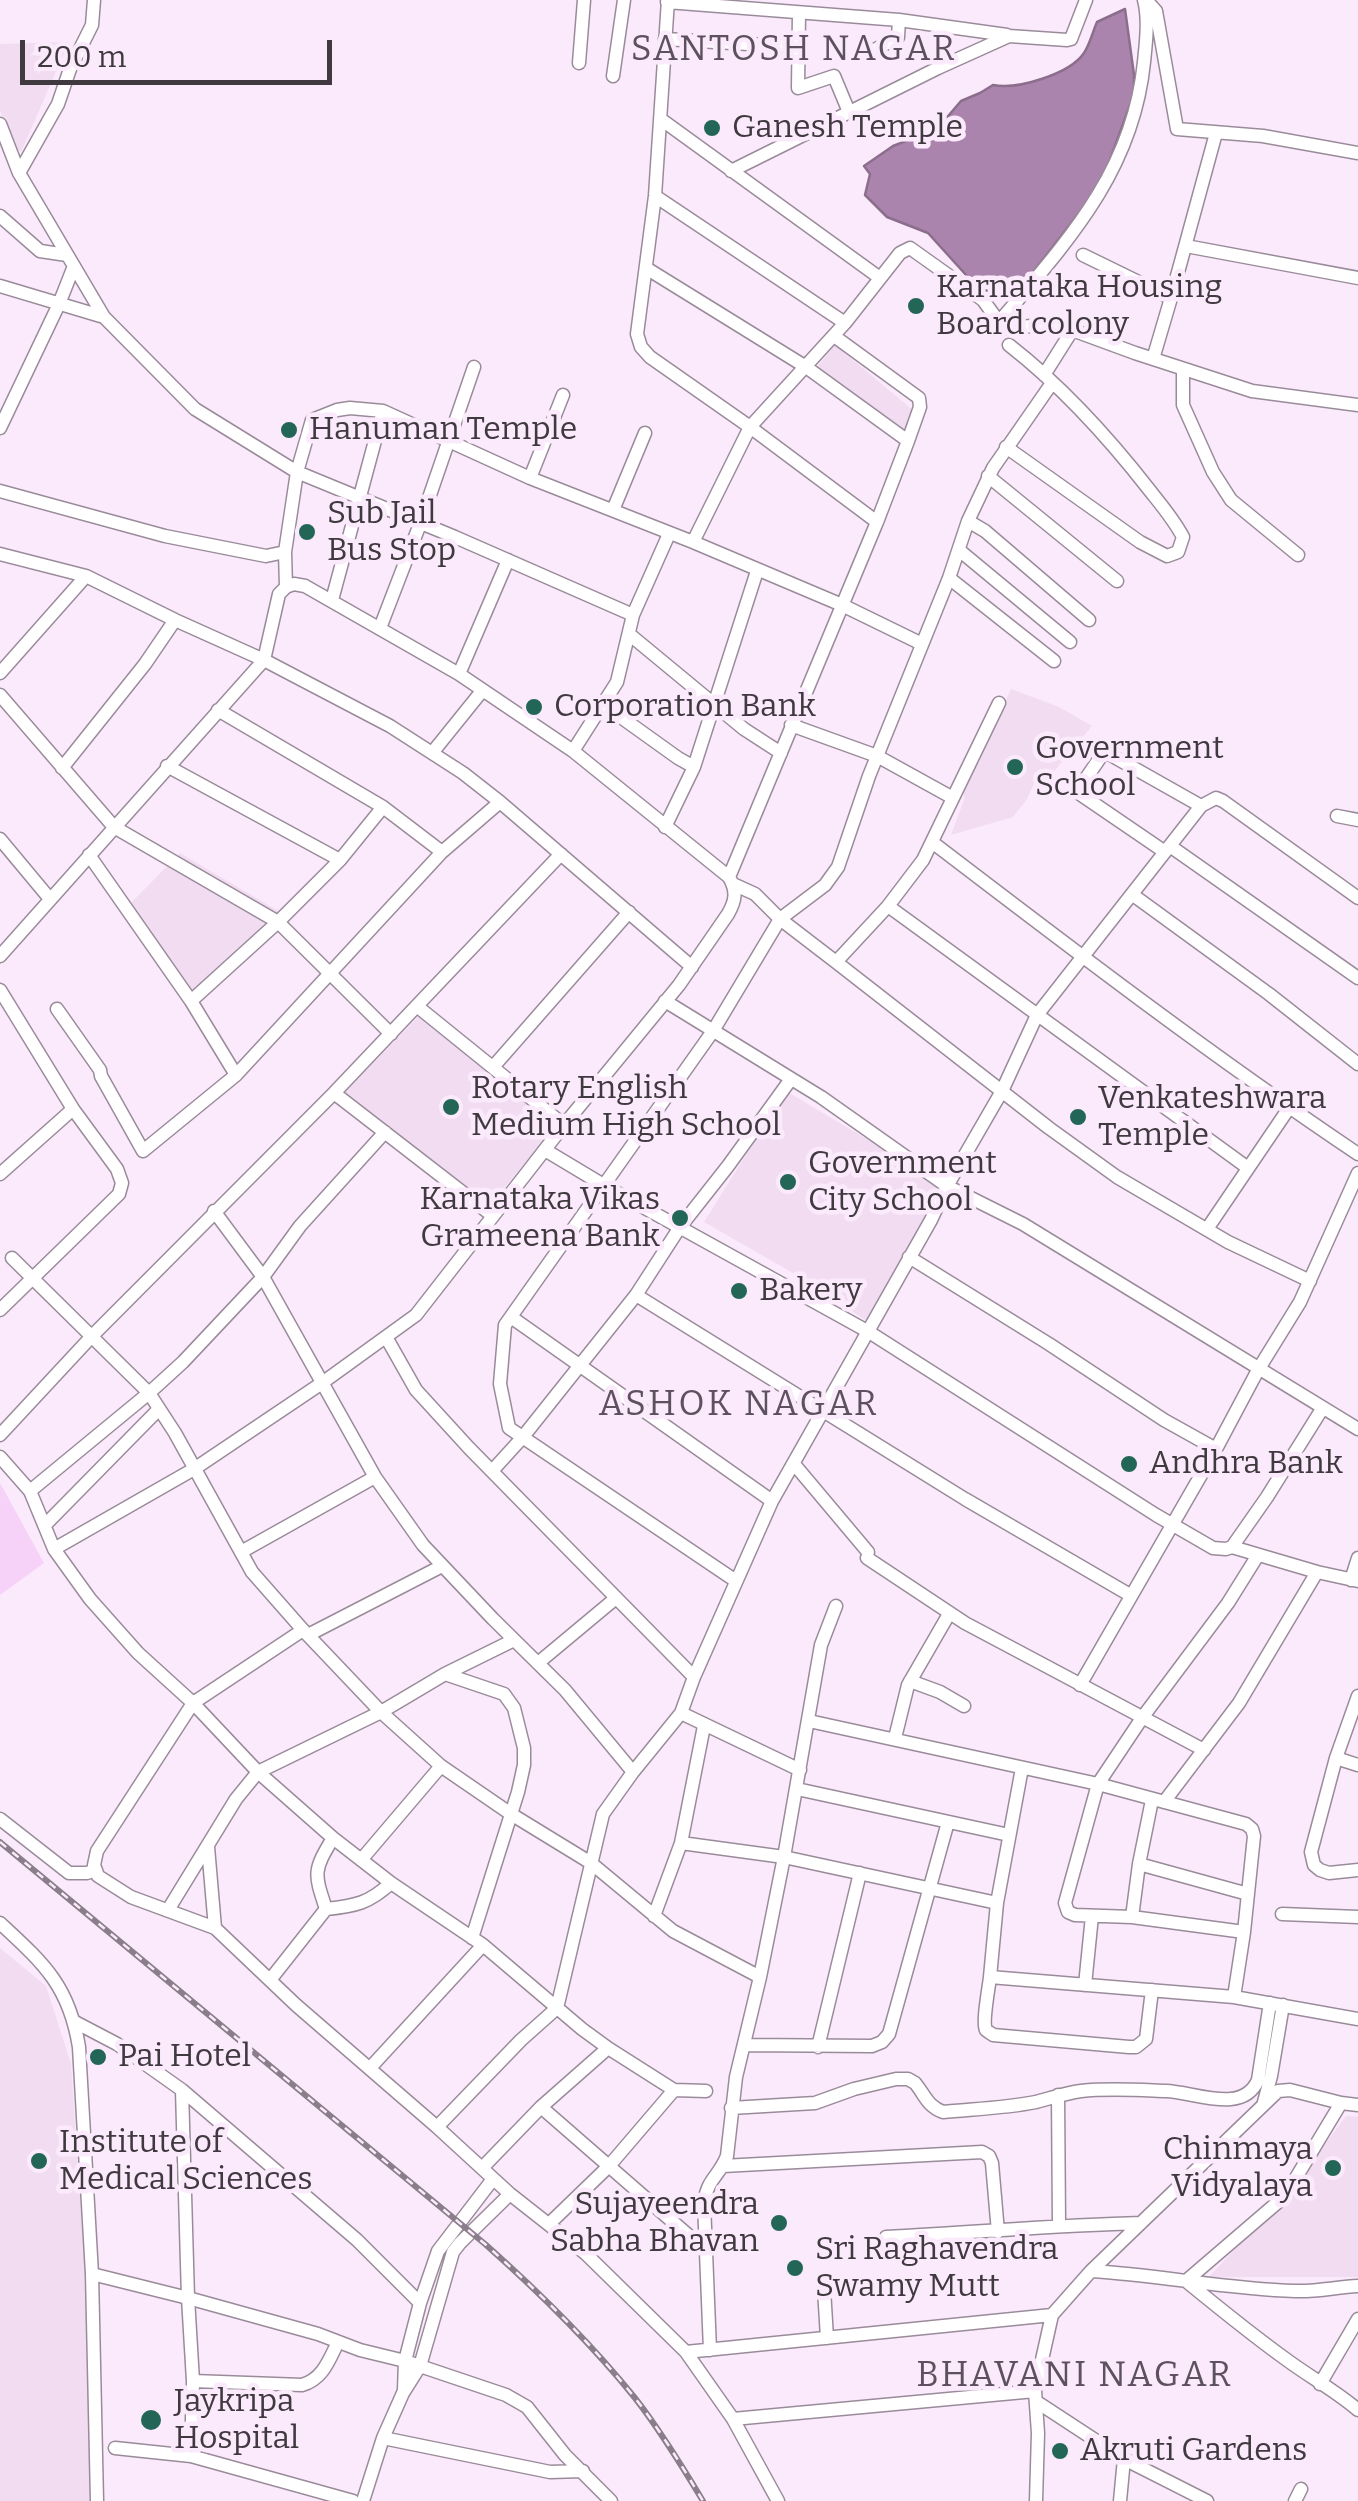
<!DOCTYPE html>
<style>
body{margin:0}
#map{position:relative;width:1358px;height:2501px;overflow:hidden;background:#fbeafb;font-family:Bitter,serif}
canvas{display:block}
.scale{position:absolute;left:20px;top:40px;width:312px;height:45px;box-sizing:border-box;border:5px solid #403940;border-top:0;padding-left:12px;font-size:30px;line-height:35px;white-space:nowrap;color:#403940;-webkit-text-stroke:8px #fbeafb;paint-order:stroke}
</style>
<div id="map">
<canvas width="1358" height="2501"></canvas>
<div class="scale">200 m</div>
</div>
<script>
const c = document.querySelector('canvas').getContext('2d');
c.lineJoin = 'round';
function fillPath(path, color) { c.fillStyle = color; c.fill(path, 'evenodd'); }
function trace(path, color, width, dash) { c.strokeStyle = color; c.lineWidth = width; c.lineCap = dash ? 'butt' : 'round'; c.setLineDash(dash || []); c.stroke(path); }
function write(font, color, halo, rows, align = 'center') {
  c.font = font + ' Bitter,serif'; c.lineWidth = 9; c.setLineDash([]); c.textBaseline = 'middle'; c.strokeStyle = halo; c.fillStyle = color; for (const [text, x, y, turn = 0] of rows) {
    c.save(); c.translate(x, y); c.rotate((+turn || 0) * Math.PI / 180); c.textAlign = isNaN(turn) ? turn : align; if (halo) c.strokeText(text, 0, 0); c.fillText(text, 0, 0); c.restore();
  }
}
fillPath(new Path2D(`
 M69,42L21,152L11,143L0,110V44Z
 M835,345L915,412L907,437L816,368Z
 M1011,689L1059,707L1092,726L1051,775L1037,777L1027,799L1013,817L951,835L964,800V771L979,762Z
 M180,853L280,912L192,992L127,907Z
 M419,1016L559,1121L491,1204L344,1093Z
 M786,1091L870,1141L941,1189L867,1321L793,1273L704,1222Z
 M0,1948L46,1986L71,2064L84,2258L92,2501H0Z
 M1346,2116L1358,2117V2277H1209L1299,2179Z`), '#f1dcf2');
fillPath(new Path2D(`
 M0,1483L44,1563L0,1595Z`), '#f6d1f8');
const water = new Path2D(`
 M1125,9L1134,75V94L1104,176L1093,195L1024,284L1003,298L976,286L928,233L887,217L865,195L870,174L864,166L893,146L937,129L961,101L980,93L993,85C1017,90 1070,74 1084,53C1090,44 1093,31 1097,22Z`);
fillPath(water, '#ab84ad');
trace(water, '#8b6e8c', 2.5);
const minor = new Path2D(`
 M668,0L655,196L637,334L641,347L650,357L750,427L877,522
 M1146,0L1156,11L1177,129L1263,136L1358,153
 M667,2L899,20L1007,35
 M799,13L798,88L834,76L849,112
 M665,39L798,47
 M867,54L898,37L899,20
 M579,63L584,0
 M613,76L624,0
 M662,120L880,278
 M0,124L19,173L104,317L195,409L297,472L285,552L286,587
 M731,171L938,68L1009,36L1067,40L1071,39L1086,0
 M19,173L58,104L70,69L92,25L94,0
 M655,196L845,323L750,427L693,542L530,478L383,411L350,408L337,410L312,420L297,472L455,537L633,615L669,534
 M0,216L40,251L67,255
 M1186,246L1358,278
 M1083,255L1171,298L1216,133
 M646,268L806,367L908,441L877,522L729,877
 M0,286L104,317
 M999,322C1067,242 1133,172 1144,62C1146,42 1149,19 1144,0
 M845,323L900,253L910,248L983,300L999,322L1007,328L1056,324L1135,353L1252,391L1358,405
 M834,336L919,398L920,407L908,441
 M1153,359L1171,298
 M1183,369V405L1213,472L1231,500L1298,555
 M1044,375L1073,329
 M0,428L59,304L74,266
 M1006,447L1140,542L1167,556L1178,552L1183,537C1174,520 1163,507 1151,492C1109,438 1063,387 1009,345
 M988,476L1117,581
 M530,478L563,395
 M0,491L165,536L266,556L285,552
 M613,510L645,433
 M968,521L985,531L1089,620
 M693,542L842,605L922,644
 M959,550L1070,642
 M0,554L86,576L175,620L264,660L390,726L463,773L500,802L692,967
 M949,578L1054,661
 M332,600L383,411
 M380,628L420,524L474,367
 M629,634L744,729L781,753
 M0,673L86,576
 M459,674L508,560
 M0,695L114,827L278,922L191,1001L89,855
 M604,705L678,758L694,767
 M218,710L383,807L442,852
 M791,725L877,756L953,798L923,860L888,906L1248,1168
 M573,751L617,682L633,615
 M432,753L482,691
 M167,766L340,860L278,922L391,1034
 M62,768L145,664L175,620
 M953,798L999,703
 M1337,816L1358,820
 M665,827L694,767L757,571
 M0,839L50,899
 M932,842C1072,949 1212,1056 1358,1154
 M1170,846L1358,978
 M1165,852L1080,794V787L1102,755L1109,754L1201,806
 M340,860L383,807
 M733,884L755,894L780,919L836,962L1049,1128L1117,1177L1228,1242L1310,1281
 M1133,895L1269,994L1358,1064
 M0,956L264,660L279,594L286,587L294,584L305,586L459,674L573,751L729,877C737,891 736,900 728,914L679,985L564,1125L416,1315L322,1383L194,1469L54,1549
 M836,962L888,906
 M0,990L73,1109L117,1169L122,1183L119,1194L0,1310
 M665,1001L821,1097L947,1186L1023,1224L1358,1429
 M418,1007L564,1125
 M57,1009L100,1070L101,1076L143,1151L236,1075L191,1001
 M493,1067L629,912
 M236,1075L442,852L500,802
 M334,1093L493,1216
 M385,1132L300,1226L263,1277L375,1477L423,1545L493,1619L565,1690L633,1772L603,1814L557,2008L521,2040L437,2127
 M545,1150L605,1186L869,1332L1156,1515L1213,1548L1226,1549L1232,1547L1317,1572
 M0,1174L73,1109
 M1207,1229L1289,1108
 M909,1257L1049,1344L1164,1420L1216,1449
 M12,1258L149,1393L175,1433L252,1572L303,1630L381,1712L441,1766L511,1814L591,1863L673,1931L760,1977
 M636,1295L965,1499L1130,1595
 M511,1317L772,1501
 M386,1337L416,1390L469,1448L694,1677L681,1713L633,1772
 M0,1435L92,1336L334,1093L561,854
 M0,1457L30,1491L54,1549L90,1599L138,1653L193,1703L258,1772L333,1838L391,1883L483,1945L582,2029L608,2048L674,2090L706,2091
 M794,1464L868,1552
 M492,1471L522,1438L636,1295L680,1227L728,1166L791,1079
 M30,1491L149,1393L183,1362L263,1277L214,1211
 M45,1525L159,1409
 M1232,1547L1267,1497L1322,1409
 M241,1552L375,1477
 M867,1558L965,1623L1204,1750
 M1351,1580L1358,1558
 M736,1581L509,1428L500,1384L505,1325L713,1031L780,919L825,885L838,867L869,776L949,578L968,521L993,468L1052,383
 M303,1630L193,1703L97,1851L94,1865L98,1876L131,1897L215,1928L296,2005L437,2127L510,2194L585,2253L686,2352L1052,2315L1091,2271C1159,2275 1227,2289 1295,2291C1316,2292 1337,2287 1358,2286
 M308,1635L442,1566
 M538,1663L616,1598
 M445,1674L504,1694L514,1708L524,1748V1765L518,1792L472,1938
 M694,1677L772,1501L931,1220L947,1186L1002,1091L1037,1015L1201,806L1216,798L1223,801L1358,898
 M910,1681L940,1692L964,1706
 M1080,1685L1216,1449L1258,1370L1300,1302L1358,1173
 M1358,1696L1336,1758L1311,1852L1314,1865L1320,1870L1329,1873L1358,1870
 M681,1713L800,1770
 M809,1721L1098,1784L1246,1824L1252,1829L1254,1836L1244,1932L1234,1997
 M895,1738L908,1685L949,1614
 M1336,1758L1358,1765
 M797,1789L1009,1835
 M1164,1802L1239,1703L1317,1572L1358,1581
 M0,1819L69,1873H87L96,1870
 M681,1843L784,1857L997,1903L990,1977L1234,1997L1358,2019
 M208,1847L215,1928
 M361,1860L441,1766
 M1139,1864L1248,1894
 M997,1903L1022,1768
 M326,1909C314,1873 313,1871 333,1838
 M168,1910L236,1799L258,1772L381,1712L445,1674L514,1640
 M1282,1914L1358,1917
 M654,1916L681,1843L704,1726
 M1132,1917L1139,1864L1152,1800
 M0,1923C43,1963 69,1985 79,2047L92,2274L97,2501
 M1244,1932L1132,1917L1075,1915L1068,1912L1065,1903L1098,1784L1142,1718L1228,1603L1258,1555
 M990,1977C989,1987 982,2022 986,2030C988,2032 991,2033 993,2035L1129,2047H1136L1146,2039L1152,1990
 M270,1980L326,1909C356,1906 369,1903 391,1883
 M1085,1985L1092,1916
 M75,2022L117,2044L182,2090L357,2240L420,2303
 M745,2045L872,2046L882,2042L889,2034L948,1822
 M818,2047L860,1873
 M370,2068L483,1945
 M182,2090L188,2298L193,2381L191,2456
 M1058,2095L1059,2225
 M1264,2102L1271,2076L1283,2005
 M541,2107L688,2235
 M731,2108L815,2103L854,2089L896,2079H908L915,2083C925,2095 927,2106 943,2112C974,2109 1006,2108 1036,2102C1051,2098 1066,2093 1081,2091C1109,2088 1139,2090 1166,2091C1195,2092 1243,2115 1258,2080L1270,2003
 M723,2166L982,2152L989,2156L992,2163L998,2232
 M483,2167L541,2107L608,2048
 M549,2224L609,2166L674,2090
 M886,2237C972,2233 1056,2225 1141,2223
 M1091,2271L1278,2091L1290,2090L1341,2103
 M92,2274L188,2298L318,2334L360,2350L405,2361L506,2395L527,2407L565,2455L611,2501
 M1186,2281L1285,2196L1341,2103L1358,2105
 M1186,2281C1219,2308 1252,2335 1287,2360C1310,2377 1336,2391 1358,2410
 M827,2338L824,2289L847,2286
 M710,2350L704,2203C708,2177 719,2177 727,2156L736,2077L760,1977L784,1857L821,1645L836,1606
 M686,2352L733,2419L1035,2391
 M193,2381L302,2385C323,2379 329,2360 338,2342
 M1320,2384L1358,2319
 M404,2390L405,2361L420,2303L438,2251L493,2179
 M1037,2402L1124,2459L1207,2501
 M733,2419L778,2501
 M383,2438L550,2472L583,2471
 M115,2448L191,2456L353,2501
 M363,2501L383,2438L403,2393L420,2366L453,2252L460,2243L510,2194
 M1036,2501L1038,2433L1035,2391L1052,2315
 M1120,2501L1124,2459
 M1295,2501L1301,2489`);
trace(minor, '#9a8b9a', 15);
trace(minor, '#fff', 12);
const rail = new Path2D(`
 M0,1842L485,2244C539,2292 590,2342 635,2398C660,2430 682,2466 703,2501`);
trace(rail, '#897e89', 6);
trace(rail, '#fbeafb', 2.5, [8]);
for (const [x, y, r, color] of [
 [712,128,10,"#236657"],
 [916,306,10,"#236657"],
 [289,430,10,"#236657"],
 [307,532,10,"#236657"],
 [534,707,10,"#236657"],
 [1015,767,10,"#236657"],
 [451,1107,10,"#236657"],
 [1078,1117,10,"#236657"],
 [788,1182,10,"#236657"],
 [680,1218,10,"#236657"],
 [739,1291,10,"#236657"],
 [1129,1464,10,"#236657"],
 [98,2057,10,"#236657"],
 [39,2161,10,"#236657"],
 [1333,2168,10,"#236657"],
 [779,2223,10,"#236657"],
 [795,2268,10,"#236657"],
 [151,2420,12,"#236657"],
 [1060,2451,10,"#236657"]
]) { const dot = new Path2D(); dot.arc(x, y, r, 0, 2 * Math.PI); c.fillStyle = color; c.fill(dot); trace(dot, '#fbeafb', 4); }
write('32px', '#403940', '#fbeafb', [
 ["Ganesh Temple",732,128],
 ["Karnataka Housing",936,288],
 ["Board colony",936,325],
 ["Hanuman Temple",309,430],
 ["Sub Jail",327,514],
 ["Bus Stop",327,551],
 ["Corporation Bank",554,707],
 ["Government",1035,749],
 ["School",1035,786],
 ["Rotary English",471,1089],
 ["Medium High School",471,1126],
 ["Venkateshwara",1098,1099],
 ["Temple",1098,1136],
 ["Government",808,1164],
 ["City School",808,1201],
 ["Karnataka Vikas",660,1200,"right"],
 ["Grameena Bank",660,1237,"right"],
 ["Bakery",759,1291],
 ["Andhra Bank",1149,1464],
 ["Pai Hotel",118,2057],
 ["Institute of",59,2143],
 ["Medical Sciences",59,2180],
 ["Chinmaya",1313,2150,"right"],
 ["Vidyalaya",1313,2187,"right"],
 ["Sujayeendra",759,2205,"right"],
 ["Sabha Bhavan",759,2242,"right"],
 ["Sri Raghavendra",815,2250],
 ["Swamy Mutt",815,2287],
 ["Jaykripa",174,2402],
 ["Hospital",174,2439],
 ["Akruti Gardens",1080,2451]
], 'left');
c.letterSpacing = '2.5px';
write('35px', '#5e515f', '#fbeafb', [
 ["SANTOSH NAGAR",794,50],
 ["ASHOK NAGAR",739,1405],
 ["BHAVANI NAGAR",1075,2376]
]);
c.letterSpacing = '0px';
</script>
